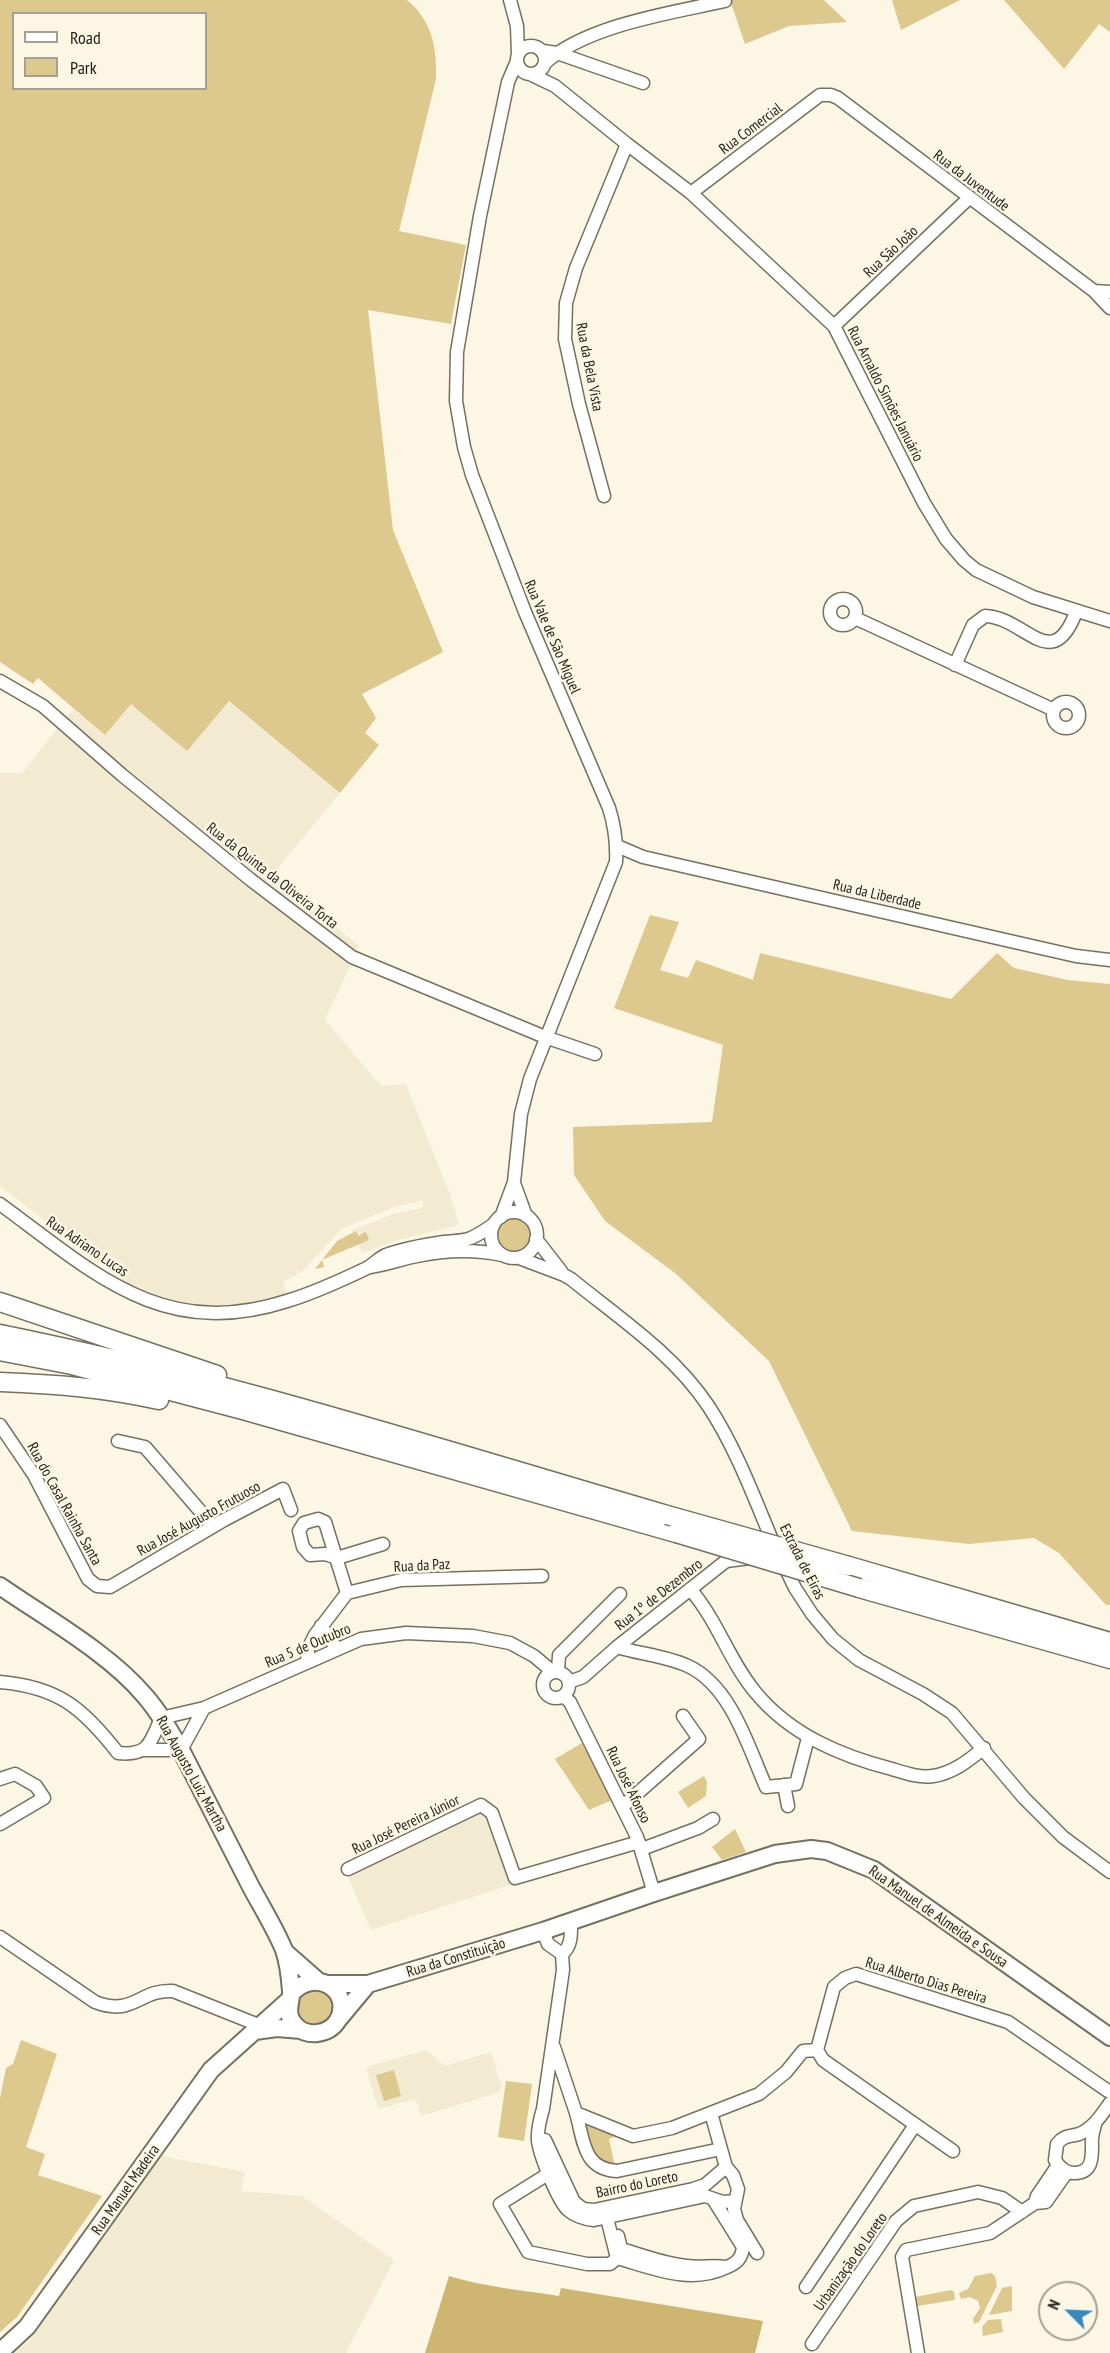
<!DOCTYPE html>
<meta charset="utf-8">
<style>
body{margin:0}
#map{position:relative;width:1110px;height:2353px;overflow:hidden;background:#fcf6e4;font-family:"PT Sans Narrow",sans-serif}
canvas{display:block}
.legend{position:absolute;left:12px;top:12px;width:195px;height:78px;box-sizing:border-box;background:#fcf6e4;border:2px solid #a4a092;margin:0;padding:8px 10px;list-style:none;font-size:18px;color:#201e18}
.legend li{display:flex;align-items:center;gap:12px;height:30px}
.legend b{width:30px;border:2px solid #a4a092}
.north{position:absolute;left:1038px;top:2281px;width:60px;height:60px;box-sizing:border-box;background:#fcf6e4;border:2px solid #a4a092;border-radius:50%;rotate:294deg;font-size:16px;font-weight:700;line-height:24px;text-align:center;color:#201e18}
.north::after{content:'';display:block;margin:auto;width:21px;height:27px;background:#3a87ba;clip-path:polygon(50% 0,100% 100%,50% 72%,0 100%)}
</style>
<div id="map">
<canvas width="1110" height="2353"></canvas>
<ul class="legend">
<li><b style="height:8px;background:#fff"></b>Road</li>
<li><b style="height:16px;background:#ddc88e"></b>Park</li>
</ul>
<div class="north">N</div>
</div>
<script>
const c = document.querySelector('canvas').getContext('2d');
c.lineJoin = 'round';
function fillPath(path, color) { c.fillStyle = color; c.fill(path, 'evenodd'); }
function trace(path, color, width, dash) { c.strokeStyle = color; c.lineWidth = width; c.lineCap = dash ? 'butt' : 'round'; c.setLineDash(dash || []); c.stroke(path); }
function write(font, color, halo, rows, align = 'center') {
  c.font = font + ' "PT Sans Narrow",sans-serif'; c.lineWidth = 5; c.setLineDash([]); c.textBaseline = 'middle'; c.strokeStyle = halo; c.fillStyle = color; for (const [text, x, y, turn = 0] of rows) {
    c.save(); c.translate(x, y); c.rotate((+turn || 0) * Math.PI / 180); c.textAlign = isNaN(turn) ? turn : align; if (halo) c.strokeText(text, 0, 0); c.fillText(text, 0, 0); c.restore();
  }
}
fillPath(new Path2D(`
 M228,701L340,793L273,874L359,946L325,1020L381,1086L406,1084L450,1194L459,1225L402,1239L362,1253L352,1230L394,1214L423,1208V1200L392,1208L341,1229L303,1271L283,1282L287,1294L241,1304L204,1308L138,1292L0,1186V773H22L73,709L105,735L131,704Z
 M479,1813L488,1819L512,1884L371,1930L347,1875Z
 M426,2050L445,2066L491,2052L501,2085L500,2092L421,2116L416,2099L378,2109L366,2067Z
 M161,2156L245,2172L241,2191L302,2196L394,2260L346,2353H15L30,2340Z`), '#f2ead1');
fillPath(new Path2D(`
 M0,0H407C432,21 437,47 436,79L399,231L466,245L451,324L368,310L393,530L443,652L362,694L376,718L365,733L379,745L340,793L229,701L187,751L131,704L105,735L38,678L33,684L0,662ZM14,14H206V88H14Z
 M730,0H824L847,22L789,26L745,44Z
 M892,0H960L901,30Z
 M1004,0H1110V32L1099,24L1064,69Z
 M650,915L679,922L660,970L688,978L696,960L753,980L760,953L951,999L997,953L1014,968L1068,980L1110,984V1605H1106L1059,1553L1034,1538L969,1544L852,1531L769,1361L675,1273L605,1221L574,1175L573,1127L712,1122L723,1045L614,1008Z
 M497 1235a17 17 0 1 1 34 0a17 17 0 1 1-34 0Z
 M356,1231L358,1236L366,1232L369,1240L322,1260L324,1267L315,1269L337,1241Z
 M582,1743L612,1800L589,1810L555,1759Z
 M704,1776L707,1782L706,1796L688,1808L678,1792Z
 M735,1829L746,1852L722,1860L712,1847Z
 M317,1985L333,1998C335,2015 330,2022 314,2028L296,2018L294,1998Z
 M21,2040L57,2054L26,2147L45,2154L38,2175L102,2196L17,2317L0,2332V2098L6,2068L13,2064Z
 M394,2070L401,2096L384,2101L376,2075Z
 M506,2081L532,2084L524,2141L498,2137Z
 M581,2120L613,2132L614,2137L609,2139L615,2167L597,2164Z
 M991,2273L995,2276L997,2286L979,2322L974,2324L973,2319L980,2308L978,2301L970,2297L961,2299L959,2293L968,2289L975,2276Z
 M1012,2286V2311L989,2315L1002,2288Z
 M951,2290L954,2292L955,2300L917,2306L915,2297Z
 M1001,2319L1003,2332L983,2336L982,2327L988,2320Z`), '#ddc88e');
fillPath(new Path2D(`
 M449,2276C485,2287 522,2290 559,2296L561,2288L763,2321L755,2353H425Z`), '#ceb672');
const minor = new Path2D(`
 M510,0L517,26L518,54
 M517 60a14 14 0 1 1 28 0a14 14 0 1 1-28 0Z
 M543,51L557,53L643,83
 M545,63C587,25 671,13 725,1
 M532,75L555,86L627,144L691,193L834,326L924,503L946,539L964,560L976,570L1033,597L1110,621
 M691,193L820,95H831L838,98L1094,291L1110,308
 M1094,291L1110,292
 M834,326L969,198
 M604,496L579,404L565,339L566,303L576,268L627,144
 M830 612a13 13 0 1 1 26 0a13 13 0 1 1-26 0Z
 M855,618L1054,710
 M955,665L973,625L985,616C1025,617 1052,676 1076,612
 M0,681L43,706L122,775L251,880L352,957L545,1037L595,1054
 M1053 715a13 13 0 1 1 26 0a13 13 0 1 1-26 0Z
 M617,846L643,857L1023,944L1076,956L1110,960
 M514,1183L526,1216
 M0,1204C94,1273 162,1341 287,1301C314,1293 342,1280 367,1268C374,1264 379,1258 386,1255C405,1248 424,1245 444,1242C453,1241 463,1241 471,1238C480,1234 487,1229 494,1224
 M491 1235a23 23 0 1 1 46 0a23 23 0 1 1-46 0Z
 M501,1217L514,1182L521,1114L530,1079L616,862C617,842 615,827 609,808L525,612L472,475L464,447L456,401L457,352L480,216L508,82L517,61
 M536,1239L561,1271
 M519,1258L564,1275L571,1279C619,1318 674,1354 709,1407C737,1450 755,1500 775,1547
 M370,1267C386,1265 401,1259 417,1256C446,1250 473,1249 502,1255
 M0,1425L34,1475L88,1579L97,1586L110,1587L224,1520L283,1489L291,1510
 M118,1441L145,1447L213,1526
 M783,1563L795,1588L812,1614L833,1639L859,1660L923,1694L952,1713L1024,1798L1063,1837L1110,1872
 M690,1589C718,1621 729,1661 756,1693C791,1735 841,1756 892,1769C905,1773 919,1778 933,1776C953,1773 968,1761 984,1748
 M347,1593L325,1522L318,1519L304,1523L299,1531L303,1547L310,1555L325,1554L337,1558L383,1544
 M321,1626L337,1649
 M617,1647C640,1654 666,1656 688,1666C731,1686 748,1746 766,1787L796,1784L808,1738
 M307,1662L308,1649L315,1635L347,1593L401,1580L542,1576
 M558,1672L559,1655L620,1594
 M543 1685a13 13 0 1 1 26 0a13 13 0 1 1-26 0Z
 M0,1682C58,1687 83,1708 118,1753C148,1756 150,1744 161,1718L204,1708L361,1639L406,1633L473,1636L510,1643L534,1656L553,1672
 M569,1682L583,1677L617,1647L726,1561L750,1558
 M563,1696L570,1702L637,1837L654,1893
 M144,1750H181L204,1708
 M0,1779L15,1774L36,1786L44,1798L0,1824
 M784,1785L788,1806
 M623,1806L699,1739L683,1716
 M642,1849L698,1828L713,1819
 M348,1869L481,1805L492,1813L515,1878L639,1842
 M571,1922C571,1934 572,1946 562,1954L563,1970L543,2109C540,2119 537,2130 538,2141C540,2156 558,2201 568,2210C576,2217 584,2219 594,2220L705,2196L723,2202L735,2201
 M543,1931L548,1944L562,1954
 M0,1937L95,2002C134,2017 139,1989 173,1991L261,2026
 M554,2047L576,2113L633,2136L672,2128L759,2094L786,2072L803,2051L817,2050
 M576,2113C584,2141 583,2169 617,2171L721,2149
 M711,2113L726,2167L733,2175L738,2189L734,2209L737,2220L757,2253
 M1095,2124C1094,2130 1091,2137 1092,2144C1092,2157 1093,2173 1074,2173C1065,2173 1059,2167 1055,2160L1057,2144C1064,2135 1069,2137 1079,2134C1093,2129 1102,2114 1110,2103
 M545,2140L574,2202L583,2209L594,2210L693,2189L705,2185L726,2167
 M953,2151L823,2060L817,2050L834,1987L845,1978L856,1974L1008,2022L1108,2091
 M548,2174L500,2204L528,2252L587,2264H610L617,2258L607,2218
 M1035,2203L1037,2196L1058,2165
 M618,2236L621,2249C642,2255 665,2264 687,2266C700,2268 712,2265 726,2267
 M617,2258C653,2268 690,2285 727,2267C737,2263 742,2258 743,2247L713,2199
 M806,2287L915,2125
 M812,2344L896,2221L914,2206L978,2192L1002,2198L1022,2212
 M918,2353L902,2257L906,2250L990,2233L1035,2203L1046,2202L1067,2172`);
const major = new Path2D(`
 M0,1586C46,1618 109,1653 145,1696C159,1712 170,1731 181,1750C204,1795 227,1840 250,1885C261,1906 275,1928 284,1950C288,1961 290,1978 291,1991C292,2003 284,2013 295,2025C306,2038 329,2035 338,2020C353,1991 316,1966 291,1994
 M285,1952L318,1981
 M328,1984H368L543,1931L654,1893L775,1854L811,1849L827,1851L874,1870L1110,2037
 M338,2020L368,1984
 M255,2031L277,2028L301,2030
 M0,2352L27,2327L211,2070L289,2000`);
const highway = new Path2D(`
 M0,1302L217,1375
 M0,1334C224,1379 447,1451 667,1515
 M0,1351L72,1365L243,1410L676,1533
 M0,1382C55,1384 105,1388 159,1400
 M849,1566L1110,1642
 M859,1588L1110,1659`);
trace(minor, '#767061', 15);
trace(major, '#767061', 20);
trace(highway, '#767061', 21);
trace(minor, '#fff', 12);
trace(major, '#fff', 16);
trace(highway, '#fff', 18);
const highwayBridge = new Path2D(`
 M667,1515L849,1566
 M676,1533L859,1588`);
trace(highwayBridge, '#767061', 21, []);
trace(highwayBridge, '#fff', 18);
write('15px', '#201e18', '#fcf6e4', [
 ["Rua Comercial",751,129,-37],
 ["Rua da Juventude",971,181,37],
 ["Rua São João",891,252,-43],
 ["Rua da Bela Vista",589,367,79],
 ["Rua Arnaldo Simões Januário",885,394,63],
 ["Rua Vale de São Miguel",552,637,67],
 ["Rua da Quinta da Oliveira Torta",272,876,38],
 ["Rua da Liberdade",877,895,13],
 ["Rua Adriano Lucas",87,1247,34],
 ["Rua do Casal Rainha Santa",64,1504,61],
 ["Rua José Augusto Frutuoso",199,1519,-29],
 ["Estrada de Eiras",802,1562,63],
 ["Rua da Paz",422,1566,-3],
 ["Rua 1º de Dezembro",659,1595,-38],
 ["Rua 5 de Outubro",308,1646,-23],
 ["Rua Augusto Luiz Martha",191,1774,61],
 ["Rua José Afonso",628,1785,64],
 ["Rua José Pereira Júnior",406,1825,-26],
 ["Rua Manuel de Almeida e Sousa",938,1917,35],
 ["Rua da Constituição",456,1958,-17],
 ["Rua Alberto Dias Pereira",926,1981,17],
 ["Bairro do Loreto",637,2185,-12],
 ["Rua Manuel Madeira",126,2190,-55],
 ["Urbanização do Loreto",851,2262,-55]
]);
</script>
